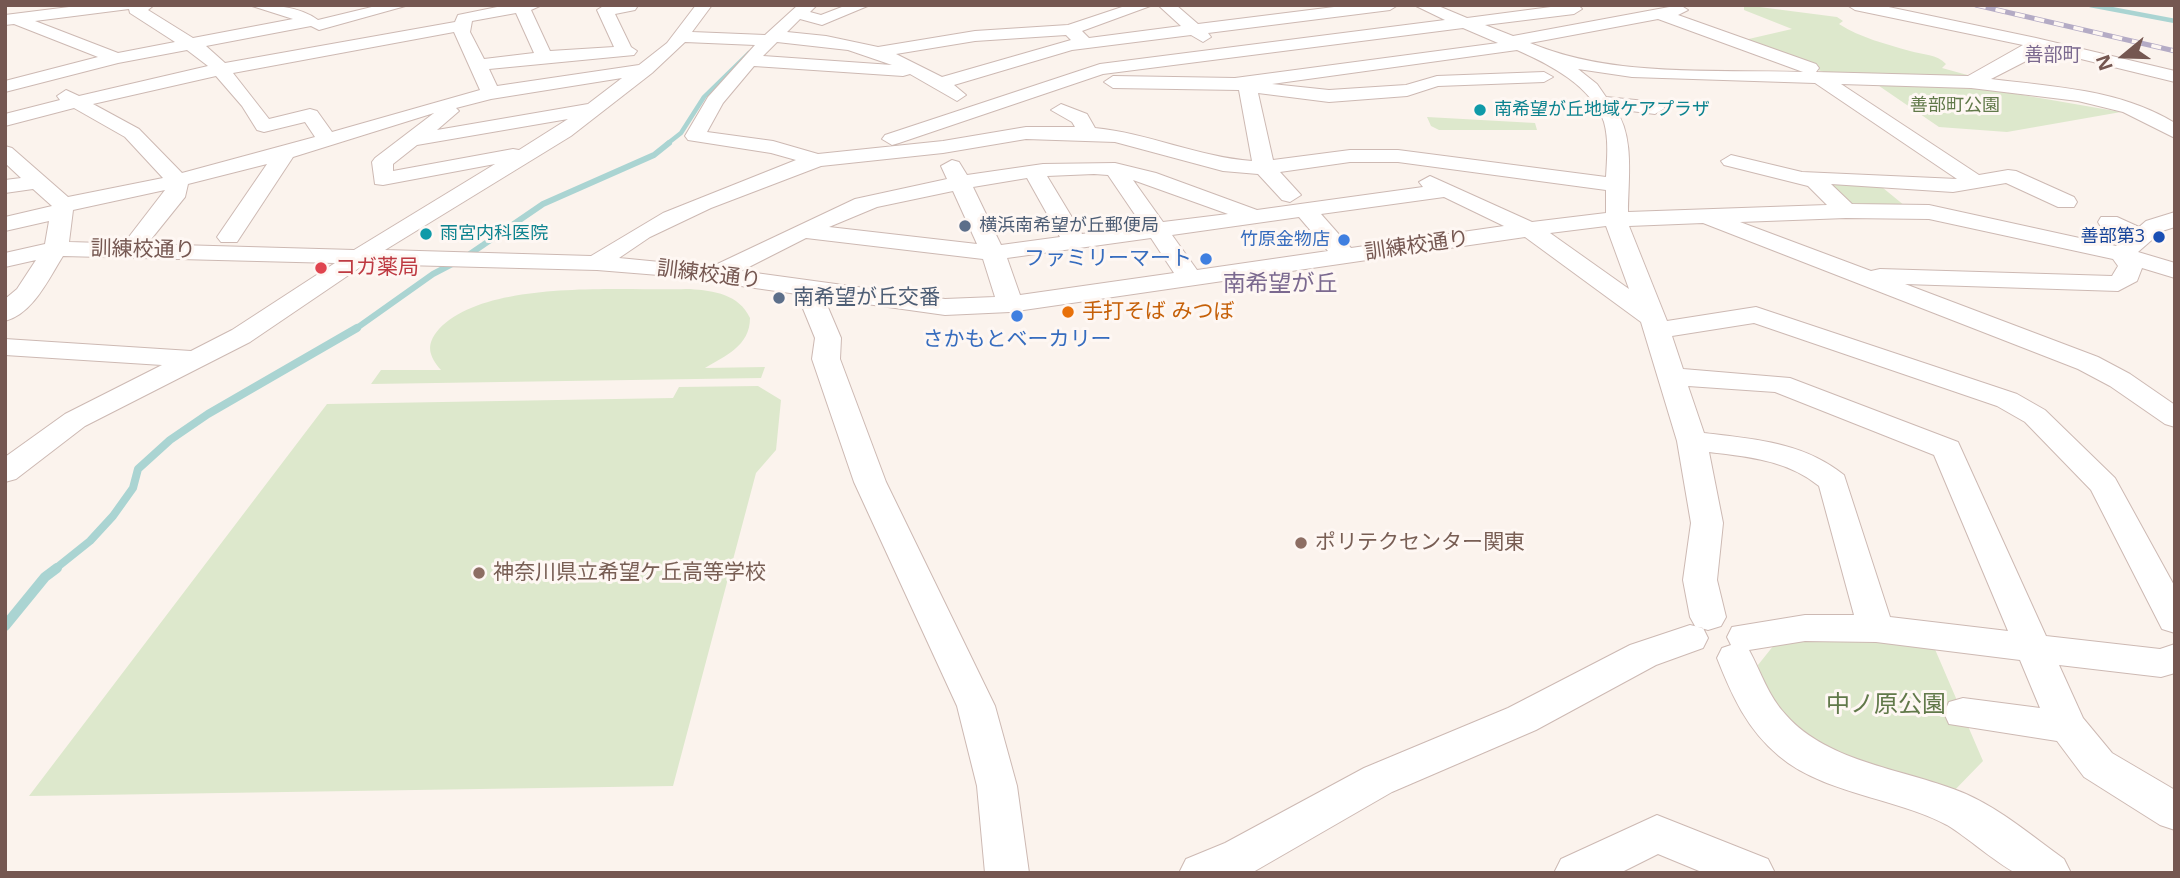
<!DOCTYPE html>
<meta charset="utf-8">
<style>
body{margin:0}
#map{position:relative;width:2180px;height:878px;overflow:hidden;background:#fbf3ed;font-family:"Open Sans",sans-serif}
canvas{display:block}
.frame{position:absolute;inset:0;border:7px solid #755751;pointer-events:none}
.north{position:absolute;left:2089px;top:21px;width:70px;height:70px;-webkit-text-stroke:5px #fef7f3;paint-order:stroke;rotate:251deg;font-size:19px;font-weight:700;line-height:28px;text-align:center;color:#755751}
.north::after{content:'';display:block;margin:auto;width:24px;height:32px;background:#755751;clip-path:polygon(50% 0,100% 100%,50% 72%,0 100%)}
</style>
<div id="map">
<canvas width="2180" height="878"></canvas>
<div class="frame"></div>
<div class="north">N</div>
</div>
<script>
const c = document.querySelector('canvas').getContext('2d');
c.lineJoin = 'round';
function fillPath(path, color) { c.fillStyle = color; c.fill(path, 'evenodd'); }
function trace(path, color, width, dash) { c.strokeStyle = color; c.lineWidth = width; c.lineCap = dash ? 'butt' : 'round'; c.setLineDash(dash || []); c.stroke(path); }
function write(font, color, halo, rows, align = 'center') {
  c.font = font + ' "Open Sans","Noto Sans JP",sans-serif'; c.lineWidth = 6; c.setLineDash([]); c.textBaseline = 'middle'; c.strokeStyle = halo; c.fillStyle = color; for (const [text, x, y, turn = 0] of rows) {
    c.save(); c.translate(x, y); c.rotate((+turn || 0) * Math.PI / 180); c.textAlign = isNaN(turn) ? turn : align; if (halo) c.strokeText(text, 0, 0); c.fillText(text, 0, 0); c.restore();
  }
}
fillPath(new Path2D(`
 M1744,5L1837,17L1843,21L1839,24C1861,38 1886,44 1910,51C1923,55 1937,54 1946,64L1942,68L1971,76L1947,82L2121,112L2007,132L1939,127L1866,77H1837L1740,41L1792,29L1744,10Z
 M1427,117L1535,123L1537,130H1439L1431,126Z
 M1827,180L1877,183L1905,206H1855L1843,201Z
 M690,289C714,291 739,294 750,318C750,346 725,356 705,368L765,367L761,378L371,384L381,370H441C429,356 425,345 439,329C487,278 623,291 690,289Z
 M758,386L781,400L776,450L756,473L673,786L29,796L327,404L673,398L679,387Z
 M1848,638L1934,647L1983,761L1949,796L1805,743L1764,696L1758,665L1774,645L1805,639Z`), '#dde8cc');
trace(new Path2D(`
 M2090,5L2175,21
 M667,144L681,133L704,97L749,53`), '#aad4d2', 4.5);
trace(new Path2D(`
 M467,256L543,204L654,155L669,143
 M354,330L433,274L456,262`), '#aad4d2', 6);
trace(new Path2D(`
 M55,569L90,541L113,516L133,488L138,469L170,440L208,414L357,328`), '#aad4d2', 8);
trace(new Path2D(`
 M5,626L45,577L57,568`), '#aad4d2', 10);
const minor = new Path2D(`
 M85,5H154L148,10L193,38L293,19L249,5C273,5 299,6 318,20L380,5H409L319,30L311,26L206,46L225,63L455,22L458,15L507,5H542L531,10L550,51L614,47L597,10L605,5L637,7L635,10L615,14L631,47L637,51L634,55L489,69L497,86L639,65L667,43L696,5H712L692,32L765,35L798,5H817L810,12L821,15L847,5H870L822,25L800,19L787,32L826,36L878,47L975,31L1068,25L1128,5H1153L1082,31L1089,38L1181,26L1158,5H1176L1198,24L1350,5H1398L1390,10L1208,33L1211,37L1203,42L1191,35L1072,50L954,85L966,95L957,101L910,74L903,76L754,66L723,103L707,132L773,141L818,154L943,141L1026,127H1075L1072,122L1051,110L1061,104L1087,114L1095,128C1148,133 1198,157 1252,161L1239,90L1113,88L1104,82L1113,76L1235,78L1498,43L1463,28L1103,74L899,143L892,145L882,139L885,135L1100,64L1445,20L1414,5H1436L1467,18L1566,5H1578L1582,9L1574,14L1485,25L1513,36L1680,5L1688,10L1678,15L1816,64L1819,68L1816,72L1968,76L2023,45L1855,10L1847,5H1879L2036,38L2175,71V82L2040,49L2028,60L1991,79C2054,87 2119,89 2175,123V138L2123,112L2078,101L1971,88L1841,84L1979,175L2008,170L2016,171L2074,197L2077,202L2074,207H2058L2006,183L1953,192L1831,184L1852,204L1929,205L2116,246L2126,238L2101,227L2098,222L2101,217H2117L2139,227L2146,221L2175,212V227L2162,231L2138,252L2175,263V278L2142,268L2137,281L2118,291L1905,284L2098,357L2130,374L2175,405V427L2165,424L2110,386L2078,369L1703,223L1629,226L1667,321L1756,307L2017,394L2045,410L2115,478L2175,587V633L2162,629L2091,490L2025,422L1997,406L1754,323L1672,336L1683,369L1790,378L1958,442L2046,636L2160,649L2175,644V673L2161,677L2059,665L2083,718L2112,753L2175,790V830L2160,825L2084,777L2057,741L1949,724L1944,713L1949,702L1963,698L2040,708L2020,660L1876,642L1805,641L1749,650C1761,672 1768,696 1786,715C1829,764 1908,769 1966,794C2002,810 2033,837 2064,859L2071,873C2054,873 2034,876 2017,873C2005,870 1963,834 1947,825C1896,798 1822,793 1779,756C1747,729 1732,696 1717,658L1722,648L1731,645L1727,637L1732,627L1805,615H1854L1819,486C1787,460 1749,457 1709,452L1723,523L1717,580L1726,617L1721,626L1708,630L1695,626L1690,617L1683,580L1691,523L1677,441L1641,322L1525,237L1010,312L945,315L824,298L841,338L840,359L886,482L995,706L1017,786L1029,873H985L977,786L957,706L854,482L812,359L815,338L797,294L671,276L597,270L365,264L250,342L85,426L16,479L5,482V457L65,414L162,365L5,355V339L191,351L232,330L335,263L63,256C49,278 33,314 5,321V299L17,289L36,260L5,267V253L45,244L49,221L5,231V217L52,206L33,189L5,193V180L21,178L5,163V146L12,148L68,197L163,178L125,137L74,108L5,126V114L60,100L57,96L66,90L79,96L208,66L187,50L118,63L5,92V81L98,57L14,24L5,25V15ZM129,9L130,13L175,42L118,53L35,21ZM516,13L534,53L484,59L470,32L472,21ZM1658,19L1803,72C1713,69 1614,78 1530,43ZM454,32L480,90L332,132L317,111L310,109L269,119L233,73ZM1066,35L1071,40L942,77L896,54L975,41ZM685,42L755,45L708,97L685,136L688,140L771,153L796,160L663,213L591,256L385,250L571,136L652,73ZM777,42L848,50L892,65L763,56ZM1517,50C1549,64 1592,86 1604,122C1609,140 1607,159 1606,177L1398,150H1350L1273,160L1258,93L1329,102L1407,96L1438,86L1544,82L1553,77L1544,72L1437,76L1406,85L1329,90L1272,84ZM1578,69L1632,77L1815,83L1957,179L1802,172L1731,155L1721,161L1724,165L1808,186L1827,205L1628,212C1628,180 1635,136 1615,109L1655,114L1665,108L1655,102L1606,97L1597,84ZM216,76L242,106L257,130L264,132L305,122L315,137L182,173L139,129L93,104ZM622,78L588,104L437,130L459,111L456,108L491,99ZM434,113L375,158L372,162L375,184L383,185L495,164L354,250L143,244L148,243L185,197L188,184L267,164L217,237L221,242H237L293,157ZM568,119L519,150L513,149L393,171V164L417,145ZM1026,139L1115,142L1223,171L1258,174L1282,200L1290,202L1301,195L1280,172L1350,162H1398L1606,190V213L1532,222L1430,176L1419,182L1423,187L1257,210L1156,173L1115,163L1043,164L967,175L959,162L952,160L941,166L947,179L855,199L711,267L619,258L650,237L711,208L821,166L943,153ZM1094,174L1108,175L1142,225L1082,234L1047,176ZM1027,178L1060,237L1001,245L973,187ZM1133,180L1228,214L1163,222ZM165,190L128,238L136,244L69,242L73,210ZM953,191L977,244L829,227L877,207ZM1444,197L1504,226L1351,248L1321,214ZM1299,217L1328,251L1197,270L1172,235ZM1846,218L1929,219L2113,259L2118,266L2112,276L1880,269L1871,271L1740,222ZM1606,226L1629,289L1550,233ZM806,238L983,259L995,297L945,299L741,271ZM1151,238L1174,273L1020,295L1007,258ZM1688,386L1775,392L1934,455L2008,631L1890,617L1844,475C1803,442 1754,439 1704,433Z
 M1690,625L1703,628L1708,638L1703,648L1656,665L1536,730L1392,792L1255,871L1179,873L1186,859L1225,843L1364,768L1508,708L1630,645Z
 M1657,815L1768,859L1775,873H1704L1658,854L1620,873H1554L1561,859Z`);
trace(minor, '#cdb9b3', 2);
fillPath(minor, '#fff');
const rail = new Path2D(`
 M1976,5L2175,51`);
trace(rail, '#b4abc5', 5);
trace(rail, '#fef7f3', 3.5, [10]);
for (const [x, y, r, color] of [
 [1480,110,7,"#0f9aa8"],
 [965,226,7,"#5c6f8a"],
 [426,234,7,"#0f9aa8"],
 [2159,237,7,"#1a4fb4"],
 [1344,240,7,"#3f7fe0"],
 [1206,259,7,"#3f7fe0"],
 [321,268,7,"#e0444e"],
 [779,298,7,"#5c6f8a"],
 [1068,312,7,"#e8710a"],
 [1017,316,7,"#3f7fe0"],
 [1301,543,7,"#8d6e63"],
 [479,573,7,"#8d6e63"]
]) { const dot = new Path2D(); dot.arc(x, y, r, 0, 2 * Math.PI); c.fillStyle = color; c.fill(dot); trace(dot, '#fef7f3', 2.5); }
write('18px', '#61794a', '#fef7f3', [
 ["善部町公園",1955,106]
]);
write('18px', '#0d838f', '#fef7f3', [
 ["南希望が丘地域ケアプラザ",1494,110],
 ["雨宮内科医院",440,234]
], 'left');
write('18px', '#4e5e75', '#fef7f3', [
 ["横浜南希望が丘郵便局",979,226]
], 'left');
write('18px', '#164399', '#fef7f3', [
 ["善部第3",2145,237]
], 'right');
write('18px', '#366cbe', '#fef7f3', [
 ["竹原金物店",1330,240]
], 'right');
write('19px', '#7b698f', '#fef7f3', [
 ["善部町",2053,56]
]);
write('21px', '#755751', '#fef7f3', [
 ["訓練校通り",1417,246,-8],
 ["訓練校通り",143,250,1],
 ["訓練校通り",709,275,7]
]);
write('21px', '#366cbe', '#fef7f3', [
 ["ファミリーマート",1192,259],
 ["さかもとベーカリー",1017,340,"center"]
], 'right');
write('21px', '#be3a42', '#fef7f3', [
 ["コガ薬局",335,268]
], 'left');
write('21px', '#4e5e75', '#fef7f3', [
 ["南希望が丘交番",793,298]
], 'left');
write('21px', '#c56008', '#fef7f3', [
 ["手打そば みつぼ",1082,312]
], 'left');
write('21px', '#785e54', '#fef7f3', [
 ["ポリテクセンター関東",1315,543],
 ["神奈川県立希望ケ丘高等学校",493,573]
], 'left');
write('23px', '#7b698f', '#fef7f3', [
 ["南希望が丘",1280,284]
]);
write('24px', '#61794a', '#fef7f3', [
 ["中ノ原公園",1886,705]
]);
</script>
